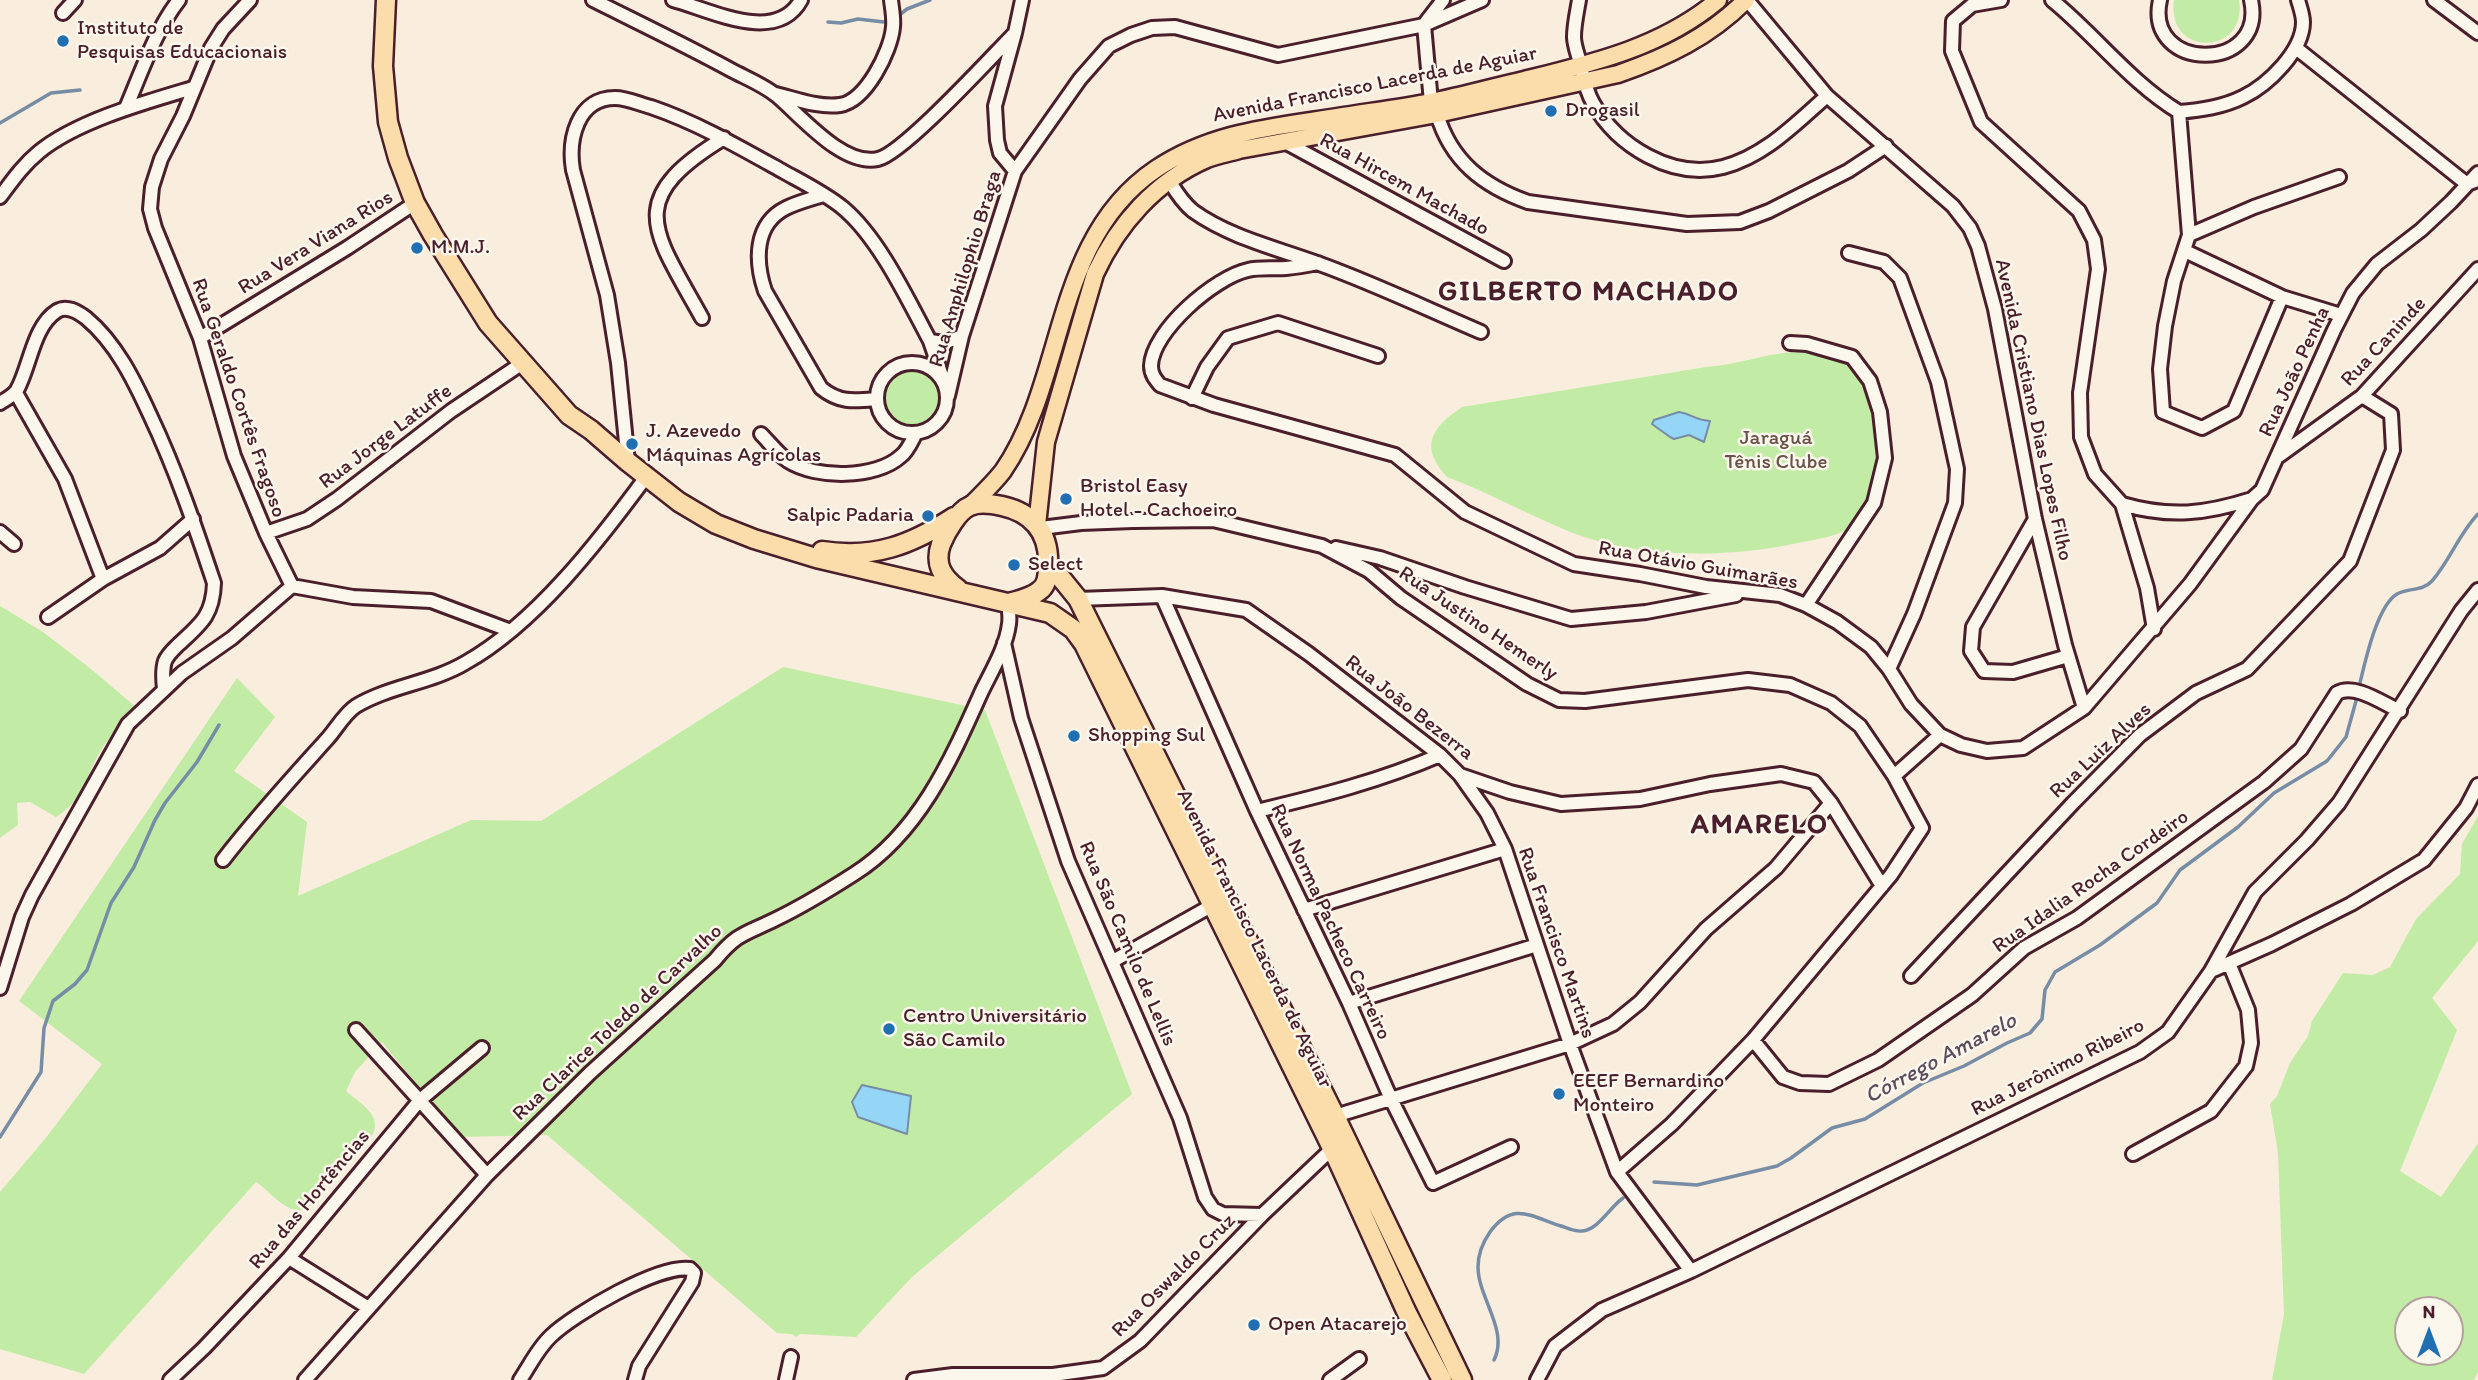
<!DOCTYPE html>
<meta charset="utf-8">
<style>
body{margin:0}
#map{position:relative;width:2478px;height:1380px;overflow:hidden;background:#f9eddd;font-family:Itim,sans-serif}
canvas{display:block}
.north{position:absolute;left:2394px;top:1296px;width:70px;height:70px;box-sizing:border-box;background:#fbf7ec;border:2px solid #b4a19f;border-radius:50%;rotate:0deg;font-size:19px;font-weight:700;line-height:28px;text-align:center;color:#4a1f2b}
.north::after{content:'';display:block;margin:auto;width:24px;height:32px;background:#1f6fb2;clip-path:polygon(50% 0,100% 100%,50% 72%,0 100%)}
</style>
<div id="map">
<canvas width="2478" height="1380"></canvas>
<div class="north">N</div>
</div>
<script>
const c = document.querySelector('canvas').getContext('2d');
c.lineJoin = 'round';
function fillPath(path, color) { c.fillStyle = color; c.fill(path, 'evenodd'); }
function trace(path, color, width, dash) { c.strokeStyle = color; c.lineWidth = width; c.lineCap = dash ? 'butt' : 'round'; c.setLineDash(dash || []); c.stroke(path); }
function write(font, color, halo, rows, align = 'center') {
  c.font = font + ' Itim,sans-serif'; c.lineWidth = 5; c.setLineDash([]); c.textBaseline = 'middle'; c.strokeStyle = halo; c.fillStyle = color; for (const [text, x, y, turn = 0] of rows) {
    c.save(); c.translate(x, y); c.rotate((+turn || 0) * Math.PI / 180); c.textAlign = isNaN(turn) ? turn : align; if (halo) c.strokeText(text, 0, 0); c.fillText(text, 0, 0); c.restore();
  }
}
fillPath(new Path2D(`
 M2174,0H2239C2248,56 2166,58 2174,0Z
 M1791,352C1809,353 1832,353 1847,364C1864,376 1876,417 1877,436C1879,457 1869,520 1849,529C1833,537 1814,540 1798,543C1729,558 1640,559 1573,533C1530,516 1490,493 1447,477C1419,446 1431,428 1462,407L1706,367C1735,365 1762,355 1791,352Z
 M882 396a31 31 0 1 1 62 0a31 31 0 1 1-62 0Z
 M0,606L43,632L91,669L137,708C125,721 110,735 101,750C84,778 87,797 56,817L30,802L17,803L18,825L0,838Z
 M783,667L985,710L1132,1094L912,1277L856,1337L800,1334L796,1337L792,1334L777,1333L547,1135L459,1137L382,1042L355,1072L346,1091C356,1100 377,1112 375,1127C373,1144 354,1145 344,1155C342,1157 340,1161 338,1164C331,1176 313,1214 296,1210C281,1207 268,1190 256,1182L84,1374L0,1349V1192L45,1139L102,1064L19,1001L237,678L275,717L234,771L307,822L298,896L471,820L541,821Z
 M2478,816V941L2432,998L2457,1030L2400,1171L2441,1197L2478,1143V1372L2474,1380H2272L2284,1314L2278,1153L2270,1104L2277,1096L2290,1063L2308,1036L2312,1021L2343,973L2373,975L2390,967L2416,919L2460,874L2462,844ZM2408,1310H2450V1352H2408Z`), '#c2eba6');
const water = new Path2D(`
 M1679,412C1692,414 1695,420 1710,421L1704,442L1689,435L1674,439L1670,437L1652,424L1654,420Z
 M862,1085L911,1096L907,1134L858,1117L852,1102Z`);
fillPath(water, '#95d5f6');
trace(water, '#778ca5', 2);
trace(new Path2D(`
 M898,16L907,9L930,0
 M828,22L841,23L858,19L884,22
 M0,123L51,93L80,90
 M2360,683C2365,662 2377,606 2397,594C2408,588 2423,591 2432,581C2450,560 2459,534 2478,514
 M0,1137L41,1072L44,1028L53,1001L75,984L87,970L111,903L134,867L155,820L165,803L197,762L219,725
 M1654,1182L1697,1185L1777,1166L1791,1158L1832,1128L1865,1119L1923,1083L1964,1066L2007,1043L2030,1033L2042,1019L2045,990L2055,972L2100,945L2157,903L2180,870L2238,827L2274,793L2327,761L2346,737L2356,701
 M1494,1360C1509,1330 1478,1298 1478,1267C1478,1254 1483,1242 1490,1232C1513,1201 1530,1216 1561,1226C1567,1228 1575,1232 1582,1231C1598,1230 1610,1207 1623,1198`), '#778ca5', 3.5);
const minor = new Path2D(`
 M250,0L223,29L211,48L183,116L161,159L152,187L150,209L155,228L200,338L234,456L266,533L292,586L353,597L431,601L511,631
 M593,0C639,23 685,45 731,70C746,78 764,85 777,96C801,116 843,167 878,159C904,153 992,56 1015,33
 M673,0C711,10 776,45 801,0
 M1579,0C1577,12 1574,25 1574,37C1574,45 1578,55 1580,63C1583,76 1586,91 1593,103C1617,146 1672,180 1723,167C1765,156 1795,124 1827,96
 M1747,0L1827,96L1953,206L1970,228L1978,246L1995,309L2035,519L2065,645L2084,708
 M2001,0L1972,5L1953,21L1952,51L1981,122L2079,211L2094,240L2098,269L2080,393L2081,437L2095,474L2122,504L2147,588L2154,629
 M2052,0C2096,36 2130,82 2179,112
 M2160,0C2144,73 2267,73 2251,0
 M2434,0L2478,33
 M63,13L75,0
 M1426,22L1443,0
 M1424,25L1431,102
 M2296,48L2467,184L2475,181
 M776,94C796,99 819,108 840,105C866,101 891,51 893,27C894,18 892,9 891,0
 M126,108C141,73 156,29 179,0
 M2179,112L2189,235L2174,281L2165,326L2160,369L2163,412L2202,428L2234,411L2282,297
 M2179,112C2201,110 2223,107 2243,97C2268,85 2303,51 2303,22C2303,15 2300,7 2298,0
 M1437,114C1451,161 1483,186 1528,202L1687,224L1740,222L1769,211L1848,171L1886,146
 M1285,142L1504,261
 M1015,171L1000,153L997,140L995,106L1015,33L1022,0
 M1170,182C1176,192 1183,203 1193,211C1229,237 1276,248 1317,263C1373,283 1427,309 1481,332
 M823,195C811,199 798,202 786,208C754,224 755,261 765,291L821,388C839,403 854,401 876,399
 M0,197C12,181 23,165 39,152C77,121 146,102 193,88
 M2189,235L2254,207L2339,177
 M2185,251L2282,297L2341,315
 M1849,253L1884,262L1900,278L1938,382L1957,469L1955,503L1914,614L1889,669
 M1318,263C1308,265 1297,267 1286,268C1274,269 1260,267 1248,270C1215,277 1152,331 1151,366C1151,374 1155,379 1160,385L1214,405L1395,455L1465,512L1574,564L1640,574L1706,587L1780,595L1806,605L1837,622L1871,647L1889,669L1911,704L1940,735L1961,745L1987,751L2023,748L2084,708L2190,584L2252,499L2262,490L2334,330L2353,293L2377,264L2421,230L2451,202L2478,173
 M702,318C654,231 622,200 724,138
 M200,338L347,248L415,203
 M930,341L942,376
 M1790,343L1807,344L1852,357L1870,381L1880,412L1885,458L1874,503L1806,605
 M877 398a35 35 0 1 1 70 0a35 35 0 1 1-70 0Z
 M16,393L65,479L103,579
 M948,396L962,336L1015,171L1080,79L1109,46L1131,35L1152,28L1175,27L1278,55L1424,25L1482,0
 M1192,398L1207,367L1228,338L1278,323L1378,356
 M0,403C6,399 13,396 17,390C30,367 33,326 57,311C67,305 78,312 86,318C116,343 134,380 150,415C176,470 195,526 214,583C213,615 201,624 179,644C174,649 168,654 165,661C162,670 163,680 164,689
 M761,434C769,442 778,454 788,461C816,479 876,479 901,456C908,451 912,440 916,433
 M2279,456L2362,396L2478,269
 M628,462L618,363L607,295L573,170C568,140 577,98 615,98C627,98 639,104 651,107C698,123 741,148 784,172C804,183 826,194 843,208C879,238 908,300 930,341L944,343L962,336
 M2122,504C2170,518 2205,514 2252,499
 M2035,519L1973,627L1971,651L1984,671L2013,672L2068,656
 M1041,528L1081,523L1133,521L1213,520L1322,546L1369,571L1401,598L1527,684L1559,700L1585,701L1748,680L1790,685L1831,703L1860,726L1894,776L1922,828L1891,875L1753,1040L1672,1124L1617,1172
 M0,532L14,544
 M266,533L307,519L337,499L451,411L524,362
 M1336,548L1380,558L1465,587L1571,619L1646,612L1736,595
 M1162,596L1257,811L1349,1003L1391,1099L1433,1183L1511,1147
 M1078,599L1162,596L1246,610L1309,654L1440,755L1460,775L1510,792L1561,804L1640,799L1710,784L1781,774L1814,782L1831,803L1882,886
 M48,617L103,579L160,548L193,519
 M1004,643L1021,718L1068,861L1180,1118L1205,1197L1213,1209L1223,1214L1262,1215
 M1460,775L1487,813L1505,849L1570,1044L1617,1172L1691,1271
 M1894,776L1940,735
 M1257,811C1320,796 1380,781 1440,755
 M223,860C256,817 292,778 328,738C336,729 345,713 356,706C389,686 431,683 465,663C535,624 599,541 646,477
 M1304,910L1505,849
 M1113,961L1211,906
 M2211,971L2272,944L2351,904L2424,860L2466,808L2478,785
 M1911,976L2073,803L2140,735L2196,693L2247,669L2350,561L2393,450L2391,414L2362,396
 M0,988L22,917L32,895L128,724L182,673L232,638L292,586
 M1349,1003L1537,945
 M356,1030L487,1175
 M1753,1040L1783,1077L1800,1083L1829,1084L1878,1060L1972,995L2024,948L2077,918L2264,782L2301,749L2337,693C2355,683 2382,703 2400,711
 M1335,1116L1570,1044L1613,1024L1640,1002L1706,929L1776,868L1831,803
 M2133,1154L2211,1111L2246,1066L2251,1043L2248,1010L2229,963
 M289,1258L367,1307
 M170,1380L204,1348L289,1258L420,1100L482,1048
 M305,1380L487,1175L590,1073L715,960C738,932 746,934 776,919C803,906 829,890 854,874C919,833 951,760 981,693C991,672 1006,648 1009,624C1010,618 1009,610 1008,603
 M520,1380C530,1365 538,1348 551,1336C574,1314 659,1264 690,1269L694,1273L692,1282L639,1366L635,1380
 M786,1380L791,1357
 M914,1380L953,1375H1053L1103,1368L1140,1341L1262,1215L1337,1144
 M1330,1380L1359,1359
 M1537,1380L1555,1346L1602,1310L1691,1271L2140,1052L2168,1032L2211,971L2255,892L2307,840L2339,803L2461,611L2478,590`);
const major = new Path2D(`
 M970,506C981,495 993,484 1003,471C1067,378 1052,239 1156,169C1211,132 1273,127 1337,117C1368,112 1400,108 1431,102C1462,96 1493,87 1524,80C1593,63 1662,47 1718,0
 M1037,525L1046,442L1095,274C1118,224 1156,181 1207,159C1217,155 1229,153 1239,150L1437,114L1618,74C1667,57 1709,37 1746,0`);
const highway = new Path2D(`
 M386,0L383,66L388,122L398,158L415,203L433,235L488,323L569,415L591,430L628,462L679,502L716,524L754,539L816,558L1050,613L1073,629L1084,644L1333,1150L1407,1313L1442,1380
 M822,551C874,559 911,545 954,517
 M1048,562L1078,599L1335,1116L1462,1380
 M958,589C942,577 934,564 941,544C946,532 958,511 970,506C979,502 993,504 1002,506C1034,513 1050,534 1048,567C1048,576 1047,586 1039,591C1031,598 1019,600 1009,603`);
trace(minor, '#4a1f2b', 18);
trace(major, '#4a1f2b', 21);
trace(highway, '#4a1f2b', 23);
trace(minor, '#fbf7ec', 12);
trace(major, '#faddab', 16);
trace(highway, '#faddab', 18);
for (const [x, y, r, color] of [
 [63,41,7,"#1f6fb2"],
 [1551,111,7,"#1f6fb2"],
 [417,248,7,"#1f6fb2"],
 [632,444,7,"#1f6fb2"],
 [1066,499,7,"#1f6fb2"],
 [928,516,7,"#1f6fb2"],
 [1014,565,7,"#1f6fb2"],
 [1074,736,7,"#1f6fb2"],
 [889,1029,7,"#1f6fb2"],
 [1559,1094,7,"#1f6fb2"],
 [1254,1325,7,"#1f6fb2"]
]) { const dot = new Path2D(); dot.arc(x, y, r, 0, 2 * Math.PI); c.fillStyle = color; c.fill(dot); trace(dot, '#fbf7ec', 2.5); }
write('21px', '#4a1f2b', '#fbf7ec', [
 ["Instituto de",77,29],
 ["Pesquisas Educacionais",77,53],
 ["Drogasil",1565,111],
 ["M.M.J.",431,248],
 ["J. Azevedo",646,432],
 ["Máquinas Agrícolas",646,456],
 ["Bristol Easy",1080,487],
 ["Hotel - Cachoeiro",1080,511],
 ["Salpic Padaria",914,516,"right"],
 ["Select",1028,565],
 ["Shopping Sul",1088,736],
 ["Centro Universitário",903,1017],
 ["São Camilo",903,1041],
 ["EEEF Bernardino",1573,1082],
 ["Monteiro",1573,1106],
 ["Open Atacarejo",1268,1325]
], 'left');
write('21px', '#4a1f2b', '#fbf7ec', [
 ["Avenida Francisco Lacerda de Aguiar",1375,85,-11],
 ["Rua Hircem Machado",1404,185,29],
 ["Rua Vera Viana Rios",316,243,-32],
 ["Rua Anphilophio Braga",966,269,-73],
 ["Rua Caninde",2384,342,-47],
 ["Rua João Penha",2295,372,-65],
 ["Rua Geraldo Cortês Fragoso",238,398,71],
 ["Avenida Cristiano Dias Lopes Filho",2033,410,78],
 ["Rua Jorge Latuffe",386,437,-37],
 ["Rua Otávio Guimarães",1698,566,10],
 ["Rua Justino Hemerly",1478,624,34],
 ["Rua João Bezerra",1409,708,38],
 ["Rua Luiz Alves",2101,751,-43],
 ["Rua Idalia Rocha Cordeiro",2091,882,-35],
 ["Rua Norma Pacheco Carreiro",1330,922,65],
 ["Avenida Francisco Lacerda de Aguiar",1254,939,64],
 ["Rua Francisco Martins",1556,943,71],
 ["Rua São Camilo de Lellis",1127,944,67],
 ["Rua Clarice Toledo de Carvalho",618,1023,-43],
 ["Rua Jerônimo Ribeiro",2058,1068,-27],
 ["Rua das Hortências",310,1200,-50],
 ["Rua Oswaldo Cruz",1174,1276,-45]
]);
write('21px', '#68524a', '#fbf7ec', [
 ["Jaraguá",1776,439],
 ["Tênis Clube",1776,463]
]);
write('italic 23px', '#5d4c5e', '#fbf7ec', [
 ["Córrego Amarelo",1941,1059,-28]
]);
c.letterSpacing = '2px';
write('bold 28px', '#4a1f2b', '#fbf7ec', [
 ["GILBERTO MACHADO",1589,293],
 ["AMARELO",1760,826]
]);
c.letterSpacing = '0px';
</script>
